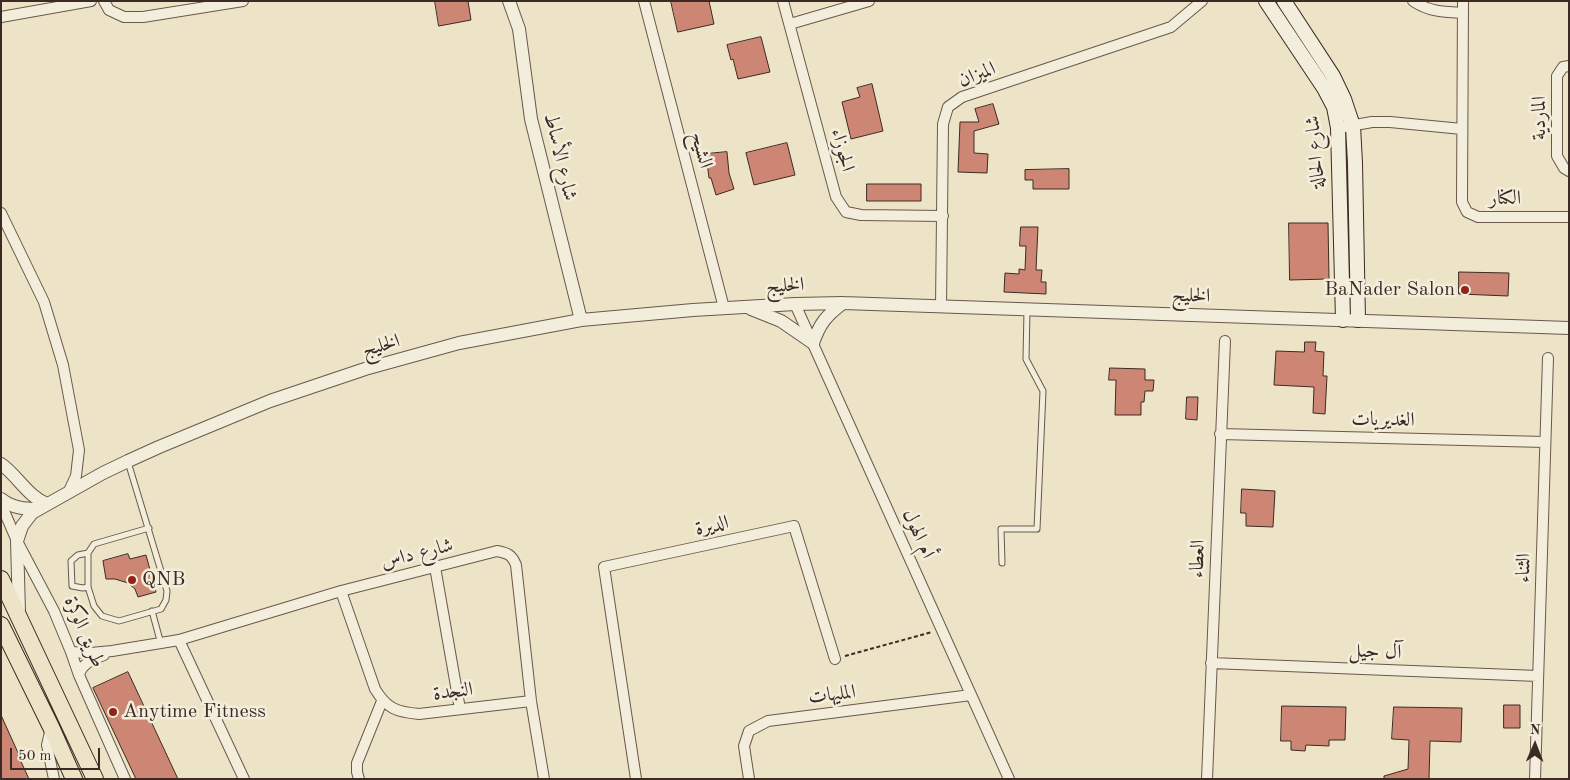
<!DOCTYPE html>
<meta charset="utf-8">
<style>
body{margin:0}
#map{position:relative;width:1570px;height:780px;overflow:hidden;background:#ede4c7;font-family:"Old Standard TT",serif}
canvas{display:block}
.frame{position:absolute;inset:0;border:2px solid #3c2a24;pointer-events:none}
.north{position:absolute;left:1510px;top:720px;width:50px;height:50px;-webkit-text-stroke:4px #f3eddb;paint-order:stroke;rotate:1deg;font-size:14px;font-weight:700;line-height:20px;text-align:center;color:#3c2a24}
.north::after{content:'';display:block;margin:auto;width:18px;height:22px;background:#3c2a24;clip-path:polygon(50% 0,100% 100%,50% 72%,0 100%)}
.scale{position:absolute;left:10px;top:748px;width:90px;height:22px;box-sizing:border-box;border:2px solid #3c2a24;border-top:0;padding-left:6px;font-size:15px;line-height:18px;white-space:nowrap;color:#3c2a24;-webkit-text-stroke:4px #f3eddb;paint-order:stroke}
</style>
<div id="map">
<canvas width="1570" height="780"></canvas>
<div class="frame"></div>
<div class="north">N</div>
<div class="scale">50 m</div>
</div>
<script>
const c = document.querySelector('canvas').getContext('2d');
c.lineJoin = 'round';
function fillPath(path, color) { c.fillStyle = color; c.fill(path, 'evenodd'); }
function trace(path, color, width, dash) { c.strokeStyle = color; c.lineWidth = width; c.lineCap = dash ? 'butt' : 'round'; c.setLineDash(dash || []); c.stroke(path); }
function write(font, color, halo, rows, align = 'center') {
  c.font = font + ' "Old Standard TT",Amiri,serif'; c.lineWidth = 5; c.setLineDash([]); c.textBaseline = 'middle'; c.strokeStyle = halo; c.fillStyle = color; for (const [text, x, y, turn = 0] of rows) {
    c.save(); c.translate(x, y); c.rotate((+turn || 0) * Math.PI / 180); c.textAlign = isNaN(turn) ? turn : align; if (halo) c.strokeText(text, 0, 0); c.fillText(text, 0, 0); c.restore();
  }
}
const building = new Path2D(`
 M435,1H468L471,20L439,26Z
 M671,1H709L714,24L678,32Z
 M761,37L770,72L738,79L733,59L731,60L727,45Z
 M872,84L883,131L851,139L842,102L860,97L857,88Z
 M993,104L999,124L974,131V153L988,154L987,173L958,172L960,122H979L975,109Z
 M787,143L795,175L754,185L746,153Z
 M727,152L729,173L734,189L716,195L711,178H709L706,154Z
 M1069,169V189H1033V180H1025V170Z
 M867,184H921V201H867Z
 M1289,223H1328L1329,279L1290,280Z
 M1021,227H1038L1036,270H1042L1041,282H1046V294L1004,292L1005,273L1019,274V269L1025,270L1026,246H1020Z
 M1459,272L1509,273L1508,296L1459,294Z
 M1305,342H1316L1315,351L1324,352L1323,376H1327L1325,414L1313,413L1314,387L1274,385L1276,351L1304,352Z
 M1110,368L1145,369V380H1154L1153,391H1145L1144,402H1141V415H1115L1116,380H1109Z
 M1187,397H1198L1197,420L1186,419Z
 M1242,489L1275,491L1273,527L1246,526V513H1241Z
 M128,554L130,559L146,555L156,592L138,597L135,589L128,583L115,579H106L103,561Z
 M128,672L178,779H136L93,688Z
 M1504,705H1520V728H1504Z
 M1282,706L1346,707L1345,740H1329V746L1306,745L1305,751L1291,750V741H1281Z
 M1394,707L1462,708L1461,742L1430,741L1429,779H1384V776L1408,769L1409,740L1392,739Z
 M1,715L19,755H18L29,779H1Z`);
fillPath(building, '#cd8673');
trace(building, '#3c2a24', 1);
const service = new Path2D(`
 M128,462L167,591L166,600L161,609L119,621L102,616L94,606L88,587V553L94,544L149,528
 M1002,563L1001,529H1037L1043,391L1026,359L1027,310
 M88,587L83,588L72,586L71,561L78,555L88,553
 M152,611L161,644`);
const minor = new Path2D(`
 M104,1L109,10L124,17H143L243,1
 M644,1L724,308
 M783,1L836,197L846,212L861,215L943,216
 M1413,1C1430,12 1443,12 1463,13
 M1463,1L1462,202L1467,212L1478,217H1569
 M1,17L91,1
 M790,24L869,1
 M1569,66L1563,67L1557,76V156L1564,168L1569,171
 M1338,128L1372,122H1390L1462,129
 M1,213L44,302L63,365L79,450L76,476L68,493
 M795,304L1009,779
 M941,307L943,124L948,107L962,97L1171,27L1202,1
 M1220,434L1545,442
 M1,504L17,541L54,611L71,652L79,675L125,779
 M435,567L460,709
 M341,591L375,689C387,709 397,712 419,714L531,701
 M179,640L244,779
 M71,652L91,653L112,651L179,640L341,591L497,551C508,553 512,555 516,565L531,701L544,779
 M1211,663L1538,676
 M79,675C82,663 94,659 104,655
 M51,728L47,745L54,779
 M359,779L357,772V763L382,701
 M636,779L604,567L794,526L835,659
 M749,779L744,746L749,731L768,721L971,695
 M1207,779L1225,341
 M1535,779L1548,358`);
const tertiary = new Path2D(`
 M509,1L519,29L531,119L581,320
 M751,309L781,321L813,343C820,323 826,316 843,303
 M1,464C17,475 28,497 47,504
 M1,499C12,508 25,509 38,509
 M19,612L17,541L22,526L32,513L103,473L128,461L159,447L270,401L365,369L459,343L581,320L693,310L795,304L843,303L1569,328`);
const secondary = new Path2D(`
 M1266,1L1324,88L1334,107L1338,128L1343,320
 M1284,1L1333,76L1344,99L1353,126L1355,163L1358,320`);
const trunk = new Path2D(`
 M1,579L95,779
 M1,625L51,727L74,779`);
trace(service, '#68584d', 7);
trace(minor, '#68584d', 12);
trace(tertiary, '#68584d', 14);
trace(secondary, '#3c2a24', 16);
trace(trunk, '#3c2a24', 18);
trace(new Path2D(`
 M845,656L932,632`), '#3c2a24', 2, [4, 2.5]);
trace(service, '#f3eddb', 5);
trace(minor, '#f3eddb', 10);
trace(tertiary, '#f3eddb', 12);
trace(secondary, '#f3eddb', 14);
trace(trunk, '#ede4c7', 16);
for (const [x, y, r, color] of [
 [1465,290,5,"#8f2418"],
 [132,580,5,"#8f2418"],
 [113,712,5,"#8f2418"]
]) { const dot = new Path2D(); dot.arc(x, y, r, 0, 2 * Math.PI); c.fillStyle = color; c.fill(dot); trace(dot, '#f3eddb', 2); }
write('20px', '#3c2a24', '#f3eddb', [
 ["الميزان",977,75,-21],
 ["الماردية",1540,118,-90],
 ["الشيح",701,150,75],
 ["الجوزاء",842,150,75],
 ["شارع الحالة",1316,152,-95],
 ["شارع الأساط",560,157,77],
 ["الكنار",1505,199],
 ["الخليج",785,286,-3],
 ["الخليج",1191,296,2],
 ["الخليج",381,346,-16],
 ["الغديريات",1383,420,1],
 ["الديرة",712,526,-12],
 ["أم الهول",918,534,66],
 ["شارع داس",417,554,-14],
 ["العطاء",1198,559,-88],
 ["الثناء",1524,568,-88],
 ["طريق الوكرة",84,632,67],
 ["آل جيل",1375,652,2],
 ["النجدة",453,692,-7],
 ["المليهات",832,695,-7]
]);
write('20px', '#3c2a24', '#f3eddb', [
 ["BaNader Salon",1455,290,"right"],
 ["QNB",142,580],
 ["Anytime Fitness",123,712]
], 'left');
</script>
